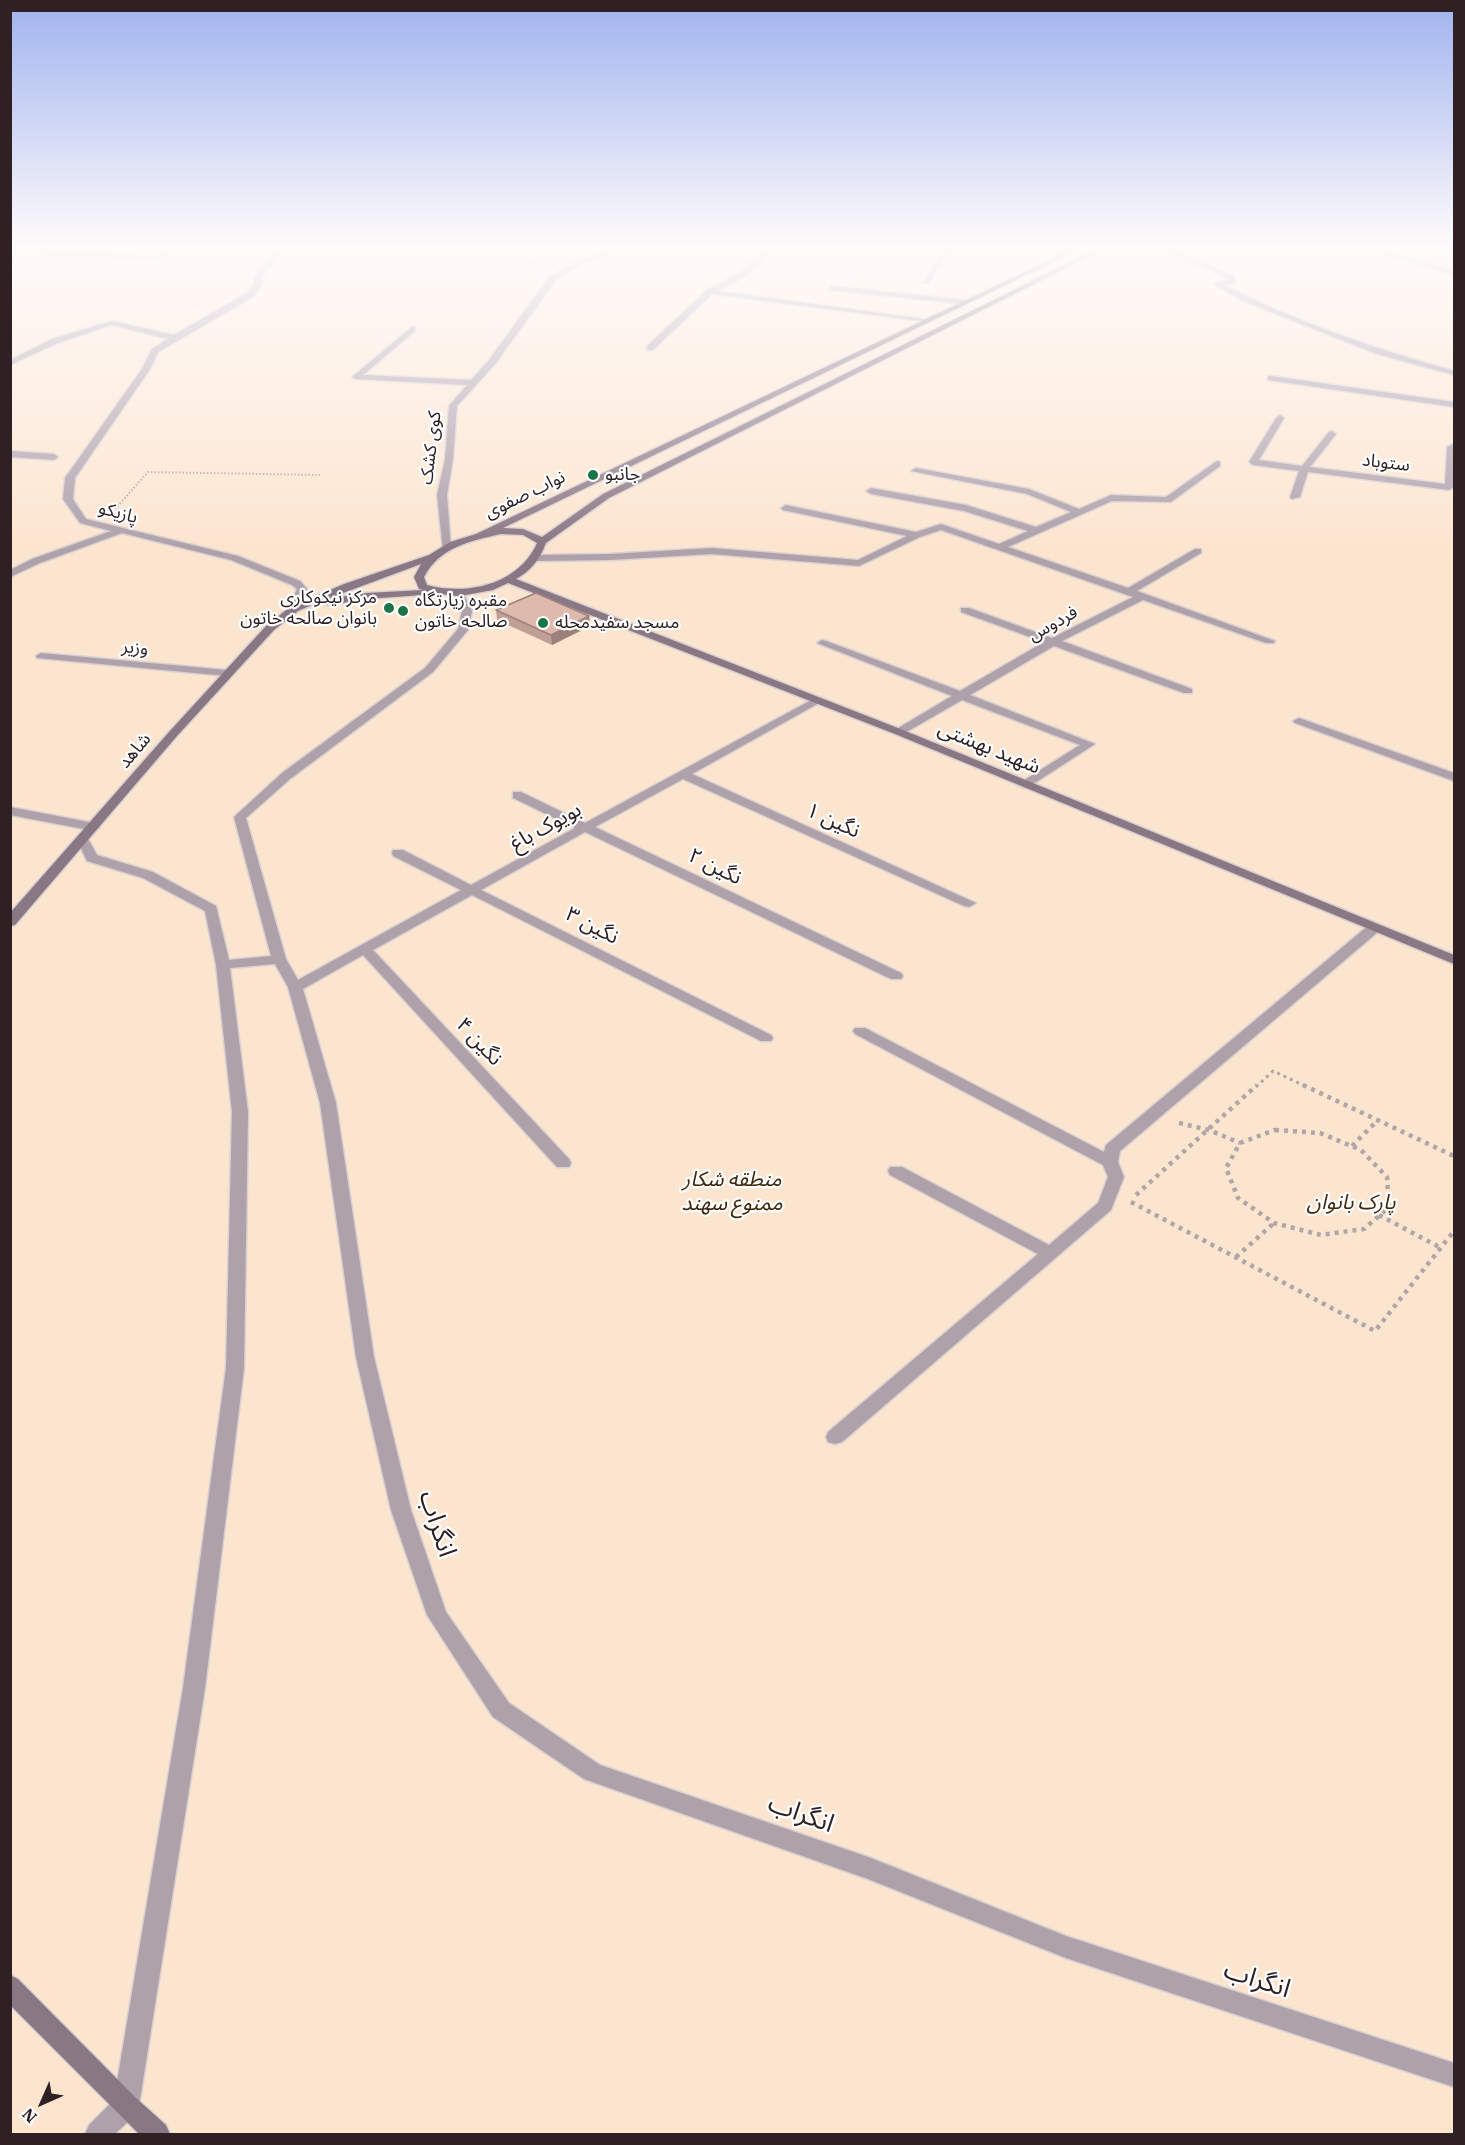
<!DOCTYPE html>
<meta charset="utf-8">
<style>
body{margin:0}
#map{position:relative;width:1465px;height:2145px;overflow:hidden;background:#fef6f7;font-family:"IBM Plex Serif",serif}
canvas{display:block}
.frame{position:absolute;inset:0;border:12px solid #2f2123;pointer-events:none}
.north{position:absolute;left:12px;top:2073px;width:60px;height:60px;-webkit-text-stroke:4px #fff;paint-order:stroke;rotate:225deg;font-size:16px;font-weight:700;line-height:24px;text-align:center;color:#2f2123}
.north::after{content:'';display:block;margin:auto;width:21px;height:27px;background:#2f2123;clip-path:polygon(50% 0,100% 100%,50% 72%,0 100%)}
</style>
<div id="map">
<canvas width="1465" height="2145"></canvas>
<div class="frame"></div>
<div class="north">N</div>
</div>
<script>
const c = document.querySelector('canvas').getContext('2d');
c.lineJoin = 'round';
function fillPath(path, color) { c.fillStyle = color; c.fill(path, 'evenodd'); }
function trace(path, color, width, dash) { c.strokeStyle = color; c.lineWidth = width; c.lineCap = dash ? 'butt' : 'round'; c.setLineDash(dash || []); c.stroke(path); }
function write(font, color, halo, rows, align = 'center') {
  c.font = font + ' "IBM Plex Serif","Noto Sans Arabic",serif'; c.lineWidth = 4.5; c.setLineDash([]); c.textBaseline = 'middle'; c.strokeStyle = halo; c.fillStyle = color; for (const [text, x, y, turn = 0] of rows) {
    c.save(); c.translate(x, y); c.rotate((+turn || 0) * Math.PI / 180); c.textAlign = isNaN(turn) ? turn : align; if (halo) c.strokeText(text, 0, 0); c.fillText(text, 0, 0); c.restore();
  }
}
fillPath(new Path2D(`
 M11,249H1454V2134H11Z`), '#fce5cf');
const street = new Path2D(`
 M15,249H24L10,255V250Z
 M167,249H175L157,260L42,254L39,252L42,250L156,256Z
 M277,249H284L263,275L262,285L253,297L158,352L150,369L75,478L73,499L86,519L238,556L300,581L307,589L298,611L289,609L297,589L292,585L231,560L122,533L40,563L10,577V570L32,559L111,531L80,523L63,499L65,478L142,369L152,349L168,339L112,325L58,343L10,365V360L52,339L112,321L174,335L247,293L254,285L255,275Z
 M611,249H620L582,263L556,280L495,364L457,406L453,459L447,495L451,548L443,550L437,495L445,459L449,406L467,385L356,379L352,377L412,327H415V331L363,375L471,380L489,360L550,276L578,261Z
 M765,249H772L748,275L718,291L931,320L927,322L712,294L653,350H647V346L707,290L742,271Z
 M944,249H950L929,283H923Z
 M1163,249H1171L1234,276L1236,283L1225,285C1297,323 1377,349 1454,371V375L1377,354L1243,301L1214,284L1228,279Z
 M1367,249H1377L1454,271V275Z
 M831,286L965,300L969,302L965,304L828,290Z
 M1271,376L1454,402V407L1268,380V376Z
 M1280,415L1284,418L1259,460L1302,466L1329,432L1332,431L1336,434L1310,467L1445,484L1447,447L1454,444V487L1449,490L1308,472L1300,497L1292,499L1290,497L1299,471L1253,465L1249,462L1276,418Z
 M10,451L54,454L58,457L54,460L10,457Z
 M1217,461L1220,462V466L1171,502L1112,501L1008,547L1128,588L1195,549H1201V553L1137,591L1275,641L1274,643H1266L1143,600L1062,641L1192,689V693H1184L1054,646L970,695L1095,744L1027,788L1023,787V781L1080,745L962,700L903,734H895V730L952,696L817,643L822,640L826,641L960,691L1044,642L961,612V608H969L1052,638L1133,597L941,530L920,537L859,566L712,554L610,560L536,561L531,558L536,555L610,554L712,548L858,560L907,536L783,510L781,508L786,505L916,532L941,524L999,544L1028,531L964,511L871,494L866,491L871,488L966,505L1036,527L1071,512L1027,494L911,471L916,468L1029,489L1079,509L1111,495L1166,497Z
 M458,590L463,593L472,611L468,630L433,672L290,779L246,818L286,959L298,980L461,890L393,856L392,853L393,850H403L471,885L575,828L513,798V792H521L585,823L815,698L819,699V703L692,774L976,903L969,907L964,906L683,779L595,827L901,973L903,976L901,979H891L585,832L481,890L771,1035L773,1038L771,1041H761L472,895L373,950L569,1159L571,1163L569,1167H557L363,955L303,989L336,1103L374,1357L411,1510L446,1612L509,1703L600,1765L871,1858L1066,1936L1454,2063V2087L1066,1958L868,1879L584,1779L493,1717L427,1615L391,1510L356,1357L320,1103L288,987L275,964L230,968L248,1112L244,1368L205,1688L139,2106L135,2115L115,2134H85L89,2125L114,2100L183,1688L226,1368L232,1112L216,965L205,911L143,878L87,861L77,840L79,837H87L97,855L153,872L216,906L229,960L271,956L234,817L282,773L425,668L458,629L462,611L453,593Z
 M41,653L227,670L233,673L227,676L37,658L36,656Z
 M1299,718L1454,773V781L1295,723L1293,721Z
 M10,807L94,823L100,827L94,831L10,815Z
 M1374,924L1379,925L1381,928L1379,931L1120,1151L1118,1162L1124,1177L1111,1210L842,1442L835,1444L828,1442L826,1437L828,1432L1038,1254L890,1175L888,1171L890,1167H902L1049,1245L1098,1203L1108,1177L1103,1165L855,1034L853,1031L855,1028H865L1104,1152L1106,1145L1369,925Z`);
const secondary = new Path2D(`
 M1065,249H1072L1062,258L503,528L523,529L542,537L603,494L1096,249H1104L609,498L546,543C540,559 531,571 516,579L903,730L1454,955V964L895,734L508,583L493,590L460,596L438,594L380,598L326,605L321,601L298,611L274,630L177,736L15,925L10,926V913L169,732L266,626L290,607L344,584L429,555L450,542L476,534L1058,256ZM501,534L523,535L537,543C519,584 468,596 427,585L424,577C440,547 470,541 501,534ZM421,564L414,577L419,589L423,590L366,593L327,599Z
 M10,1975L18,1979L135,2097L166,2125L170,2134H139L10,2005Z`);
trace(street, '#d9d0d1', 3);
trace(secondary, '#d9d0d1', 3);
trace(new Path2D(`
 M427,249L539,263
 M115,509L148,472L320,475`), '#b0a5a7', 2, [1.5, 2]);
trace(new Path2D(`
 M1256,1087L1273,1071L1307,1087`), '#b0a5a7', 3, [3, 4]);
trace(new Path2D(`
 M1303,1085L1454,1156
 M1179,1123L1209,1130L1240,1143
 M1275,1130L1320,1133L1361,1150L1387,1177L1389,1207L1364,1229L1321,1235L1274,1223L1238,1198L1226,1168L1240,1143Z
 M1352,1146L1378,1120
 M1136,1195L1257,1085
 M1131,1202L1375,1331L1454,1231
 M1379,1215L1441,1248
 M1236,1257L1274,1223`), '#b0a5a7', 4.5, [4, 5]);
fillPath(street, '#aea1aa');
fillPath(secondary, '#8a7784');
fillPath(new Path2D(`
 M496,610L589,616L590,626L552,645L497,620Z`), '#bf9f96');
fillPath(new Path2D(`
 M589,616L590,626L552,645L551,635Z`), '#9b827a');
const building = new Path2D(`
 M536,593L589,616L551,635L496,610Z`);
fillPath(building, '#deb9ae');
trace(building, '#9b827a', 1.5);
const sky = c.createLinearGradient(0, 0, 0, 549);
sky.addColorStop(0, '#a0b3ef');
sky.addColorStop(0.45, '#fffbfb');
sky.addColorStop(1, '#fffbfb00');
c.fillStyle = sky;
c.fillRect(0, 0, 1465, 549);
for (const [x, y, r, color] of [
 [593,475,6,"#1c7549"],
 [389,608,6,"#1c7549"],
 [403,611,6,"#1c7549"],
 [543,623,6,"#1c7549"]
]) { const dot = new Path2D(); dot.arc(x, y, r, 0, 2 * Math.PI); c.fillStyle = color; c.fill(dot); trace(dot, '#fff', 2); }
write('18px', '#2f2123', '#fff', [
 ["کوی کشک",431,448,-83],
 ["ستوباد",1386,463,7],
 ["نواب صفوی",525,495,-26],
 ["پازیکو",118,513,15],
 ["فردوس",1053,624,-29],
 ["وزیر",135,648,5],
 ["شاهد",135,751,-50]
]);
write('18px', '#2f2123', '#fff', [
 ["جانبو",605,475],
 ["مرکز نیکوکاری",377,598,"right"],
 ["بانوان صالحه خاتون",377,619,"right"],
 ["مقبره زیارتگاه",415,601],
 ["صالحه خاتون",415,622],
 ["مسجد سفیدمحله",555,623]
], 'left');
write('21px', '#2f2123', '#fff', [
 ["شهید بهشتی",989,748,22],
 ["نگین ۱",833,821,24],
 ["بویوک باغ",546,827,-29],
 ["نگین ۲",715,867,26],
 ["نگین ۳",592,926,27],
 ["نگین ۴",479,1042,47]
]);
write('italic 21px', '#3f270b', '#fff', [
 ["منطقه شکار",732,1180],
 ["ممنوع سهند",732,1204],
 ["پارک بانوان",1351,1203]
]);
write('26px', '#2f2123', '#fff', [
 ["انگراب",437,1524,72],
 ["انگراب",801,1814,20],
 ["انگراب",1257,1980,18]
]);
</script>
